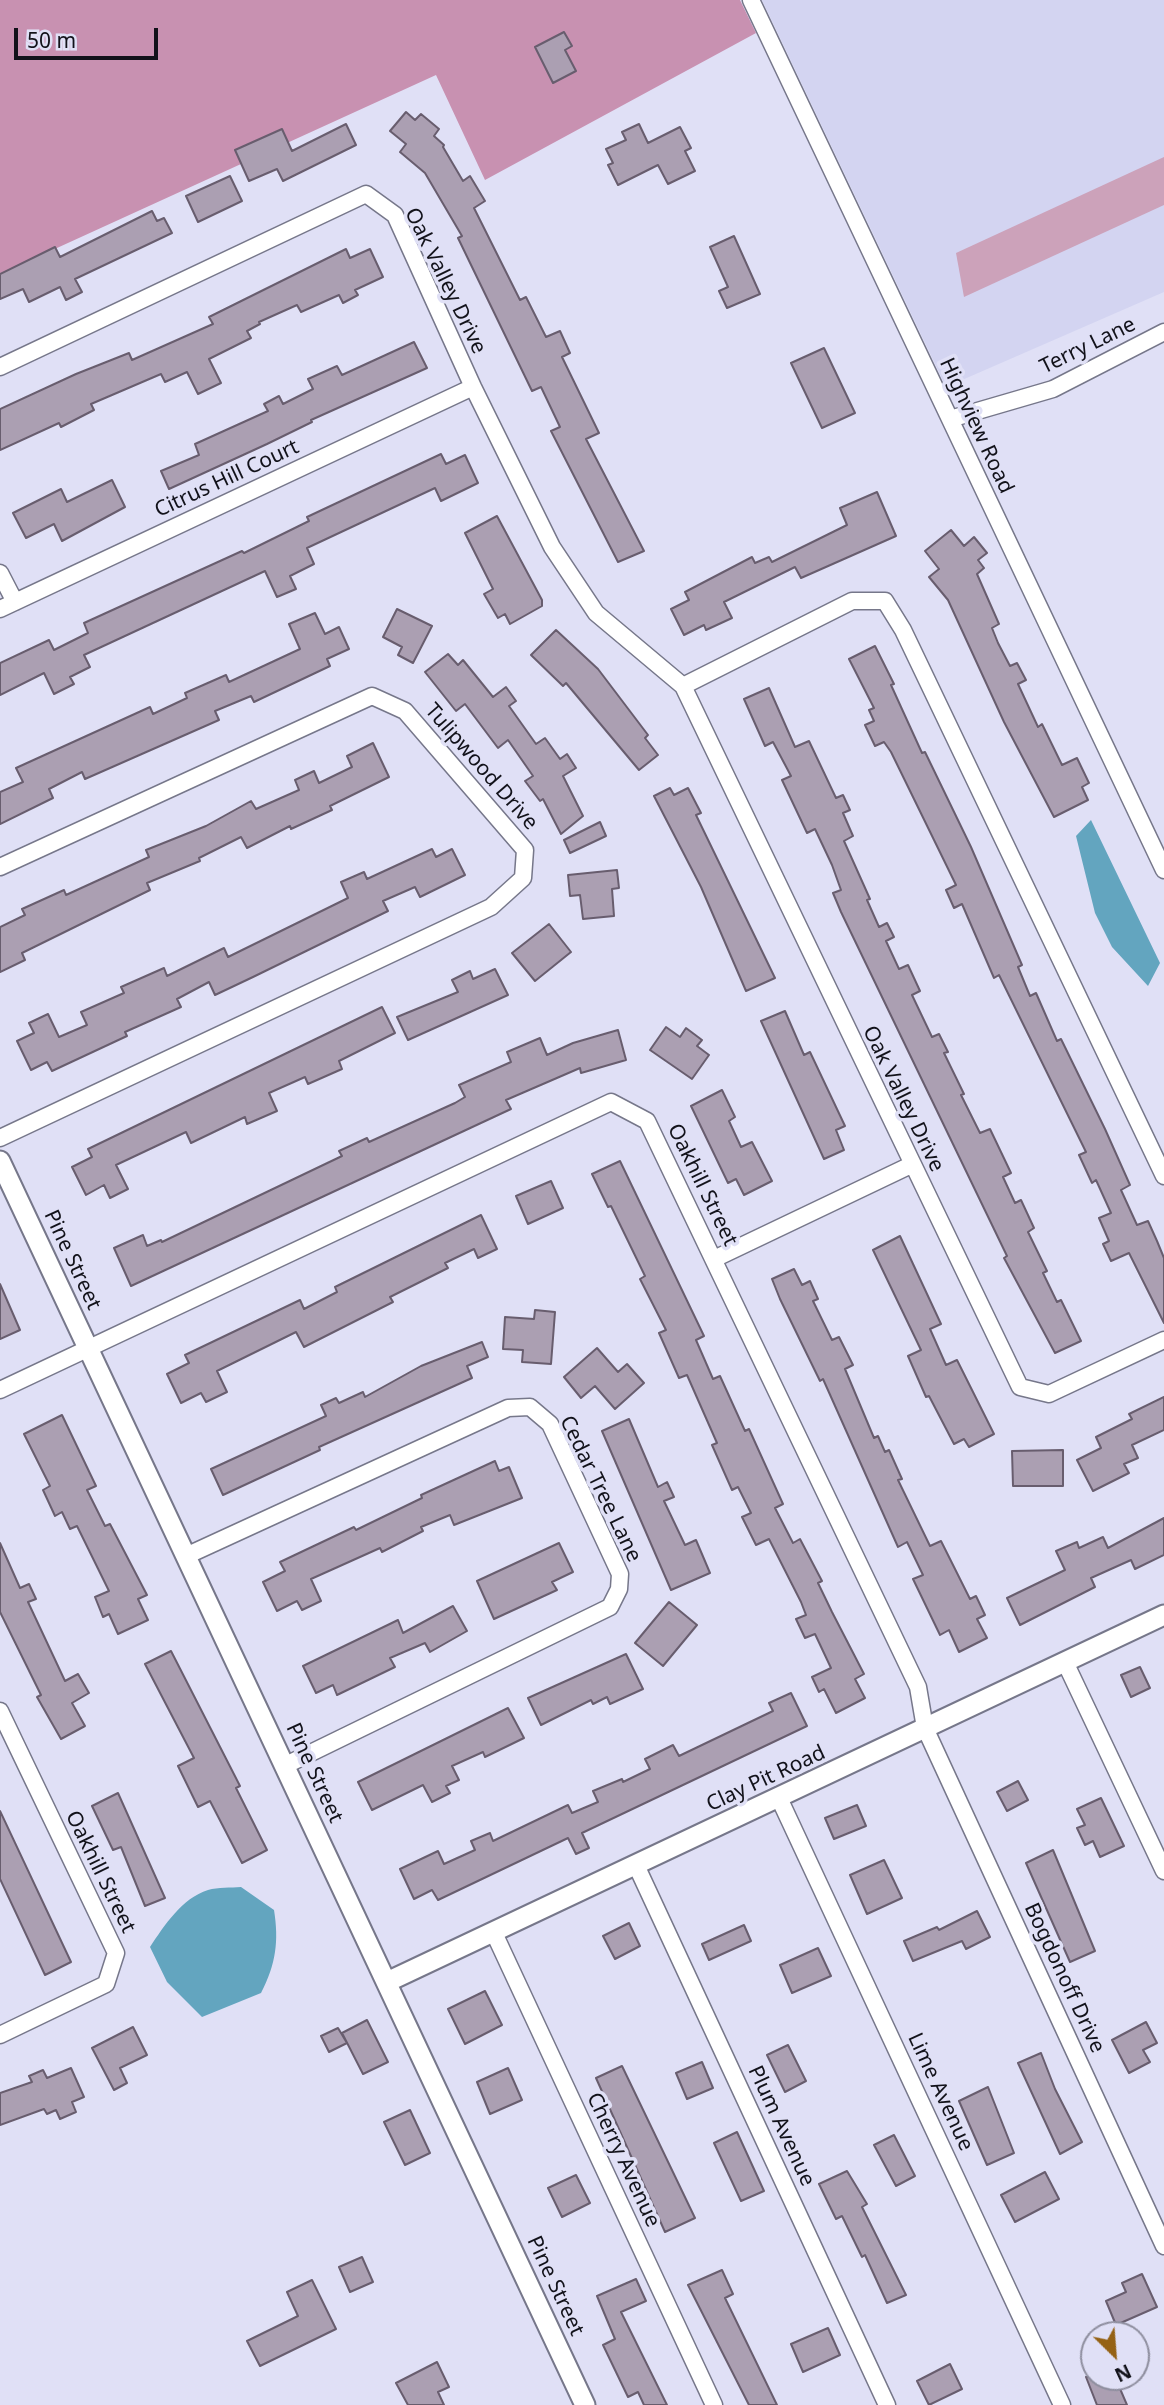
<!DOCTYPE html>
<style>
body{margin:0}
#map{position:relative;width:1164px;height:2405px;overflow:hidden;background:#e0e0f6;font-family:"Noto Sans",sans-serif}
canvas{display:block}
.north{position:absolute;left:1080px;top:2321px;width:70px;height:70px;box-sizing:border-box;background:#e0e0f6;border:2px solid #8e8e9e;border-radius:50%;rotate:155deg;font-size:19px;font-weight:700;line-height:28px;text-align:center;color:#12121a}
.north::after{content:'';display:block;margin:auto;width:24px;height:32px;background:#956215;clip-path:polygon(50% 0,100% 100%,50% 72%,0 100%)}
.scale{position:absolute;left:14px;top:28px;width:144px;height:32px;box-sizing:border-box;border:4px solid #12121a;border-top:0;padding-left:9px;font-size:21px;line-height:24px;white-space:nowrap;color:#12121a;-webkit-text-stroke:5px #e0e0f6;paint-order:stroke}
</style>
<div id="map">
<canvas width="1164" height="2405"></canvas>
<div class="north">N</div>
<div class="scale">50 m</div>
</div>
<script>
const c = document.querySelector('canvas').getContext('2d');
c.lineJoin = 'round';
function fillPath(path, color) { c.fillStyle = color; c.fill(path, 'evenodd'); }
function trace(path, color, width, dash) { c.strokeStyle = color; c.lineWidth = width; c.lineCap = dash ? 'butt' : 'round'; c.setLineDash(dash || []); c.stroke(path); }
function write(font, color, halo, rows, align = 'center') {
  c.font = font + ' "Noto Sans",sans-serif'; c.lineWidth = 7; c.setLineDash([]); c.textBaseline = 'middle'; c.strokeStyle = halo; c.fillStyle = color; for (const [text, x, y, turn = 0] of rows) {
    c.save(); c.translate(x, y); c.rotate((+turn || 0) * Math.PI / 180); c.textAlign = isNaN(turn) ? turn : align; if (halo) c.strokeText(text, 0, 0); c.fillText(text, 0, 0); c.restore();
  }
}
fillPath(new Path2D(`
 M762,0H1164V292L946,387Z`), '#d3d4f1');
fillPath(new Path2D(`
 M1164,157V205L964,297L956,253Z`), '#cca2ba');
fillPath(new Path2D(`
 M0,0H740L756,33L485,180L436,75L0,274Z`), '#c891b1');
fillPath(new Path2D(`
 M1091,820L1160,963L1148,986L1112,947L1095,913L1076,836Z
 M241,1887L274,1910C279,1941 276,1964 261,1993L202,2017L167,1982L150,1947C164,1926 182,1898 208,1890C218,1887 231,1888 241,1887Z`), '#63a5bf');
const building = new Path2D(`
 M564,32L572,46L565,50L576,71L553,83L535,47Z
 M406,112L415,120L421,114L439,129L434,136L444,145L443,147L463,181L470,176L485,201L474,208L520,300L526,297L546,337L560,331L570,353L562,357L599,433L586,439L644,551L618,562L551,431L560,427L541,387L532,391L458,238L462,236L425,173L400,152L406,144L390,131Z
 M346,124L356,145L283,181L277,169L249,181L235,150L282,129L292,151Z
 M639,124L648,143L680,127L691,148L685,151L695,171L668,184L658,165L618,185L608,165L613,163L606,149L626,140L622,132Z
 M230,176L242,201L198,222L186,196Z
 M152,211L157,221L164,218L172,233L75,279L82,292L66,300L60,287L29,302L23,289L0,299V274L55,247L60,257Z
 M734,236L760,294L727,308L719,291L728,287L710,247Z
 M346,249L350,258L370,249L383,277L355,290L358,295L343,303L339,295L301,312L297,305L259,322L260,324L247,331L251,338L209,359L221,383L198,394L187,372L165,382L161,374L91,404L94,410L61,427L59,423L0,450V409L76,374L129,353L132,360L213,324L209,317Z
 M414,342L427,368L311,420L312,422L267,444L169,489L161,471L199,455L195,444L268,411L264,404L279,396L283,404L313,389L308,379L337,366L342,375Z
 M824,348L855,413L822,428L791,363Z
 M441,454L446,464L465,455L478,483L441,501L435,488L307,548L314,564L290,576L296,589L277,597L265,571L84,655L90,667L70,677L74,684L54,694L44,673L0,695V663L49,640L54,650L88,633L84,623L242,551L244,553L309,521L307,517Z
 M112,480L125,507L62,541L54,524L26,538L13,513L61,489L67,502Z
 M877,492L896,536L801,578L795,567L724,602L732,618L706,630L704,625L684,635L671,609L689,600L685,592L752,557L755,563L769,557L772,562L847,525L840,508Z
 M497,516L542,600V606L510,624L505,614L498,618L484,594L493,589L465,533Z
 M951,530L964,546L974,537L987,553L978,560L984,568L977,574L999,624L992,628L998,643L1010,666L1017,663L1026,680L1018,684L1038,727L1042,724L1062,765L1077,758L1089,783L1082,787L1088,800L1054,817L1004,722L948,600L929,577L939,569L925,551Z
 M397,609L432,626L413,663L398,655L402,647L383,637Z
 M315,613L325,634L339,627L349,649L327,659L330,666L254,702L251,696L215,711L219,720L85,779L82,772L49,789L53,798L0,824V792L23,782L16,768L150,707L153,714L187,698L185,693L226,675L229,682L300,649L289,624Z
 M556,630L598,669L648,735L645,738L658,755L639,770L566,683L563,686L531,655Z
 M875,646L894,684L891,685L922,753L925,752L971,847L1022,965L1018,967L1030,996L1036,993L1057,1041L1061,1039L1105,1129L1130,1185L1121,1190L1137,1225L1148,1221L1157,1241L1164,1258V1323L1129,1253L1111,1261L1103,1244L1109,1241L1099,1218L1111,1213L1096,1180L1092,1183L1079,1155L1086,1152L999,975L994,978L962,904L954,908L946,890L956,885L891,752L884,742L875,746L865,725L874,721L869,710L874,708L849,659Z
 M448,654L458,665L463,660L493,697L506,687L516,701L509,706L536,744L545,738L560,759L567,754L576,768L563,776L583,816L561,834L543,799L540,801L525,781L533,776L508,740L498,748L465,704L456,711L425,672Z
 M769,688L795,747L809,741L836,798L843,795L850,810L843,813L853,836L844,841L870,899L867,900L879,927L887,923L894,937L886,941L899,969L908,965L920,991L912,995L932,1037L939,1034L948,1052L944,1053L964,1094L961,1095L980,1133L990,1129L1011,1173L1003,1177L1015,1203L1021,1200L1034,1228L1028,1232L1047,1271L1043,1273L1057,1302L1061,1300L1081,1341L1055,1353L1004,1258L1007,1256L841,912L833,893L841,890L832,865L815,829L807,833L782,780L791,776L773,742L765,746L744,699Z
 M373,743L389,777L330,806L332,810L291,829L290,826L247,848L241,837L199,858L200,861L147,883L150,890L22,953L25,960L0,972V927L25,915L22,909L64,890L66,895L149,857L146,850L206,826L251,801L256,809L299,790L295,780L314,771L319,783L352,767L347,756Z
 M670,788L674,795L688,788L701,813L696,815L775,978L746,991L701,887L654,796Z
 M600,822L606,836L570,853L564,840Z
 M432,849L436,857L452,849L465,875L420,897L415,887L383,901L388,911L253,977L215,995L209,982L177,999L181,1007L125,1032L127,1036L52,1071L47,1062L31,1070L17,1041L34,1033L29,1023L48,1014L59,1037L87,1025L81,1012L124,993L121,987L164,968L167,976L224,948L228,957L348,898L341,882L364,872L367,879Z
 M617,870L619,888L612,889L614,916L583,919L580,895L570,896L568,875Z
 M549,924L571,952L535,981L512,953Z
 M495,969L508,995L408,1040L397,1017L458,992L452,980L470,971L473,979Z
 M382,1007L395,1033L339,1061L342,1069L308,1084L305,1077L269,1093L277,1111L247,1124L245,1117L191,1143L186,1132L116,1165L128,1189L110,1198L104,1185L86,1195L72,1167L92,1157L88,1149Z
 M785,1011L804,1055L810,1052L845,1126L836,1130L844,1150L824,1159L761,1021Z
 M666,1027L680,1037L686,1028L702,1040L697,1046L709,1055L692,1079L650,1050Z
 M618,1030L626,1060L581,1073L580,1068L506,1100L511,1109L131,1286L114,1248L143,1235L147,1246L161,1240L162,1242L342,1156L339,1151L367,1138L369,1142L455,1103L465,1097L459,1085L511,1062L507,1052L540,1038L547,1055L573,1043Z
 M722,1090L735,1117L729,1121L741,1147L752,1142L772,1181L744,1195L736,1179L728,1183L691,1106Z
 M620,1161L704,1336L696,1340L713,1379L720,1376L745,1431L749,1429L783,1504L775,1508L793,1543L800,1539L822,1581L818,1583L832,1612L864,1674L855,1679L865,1698L836,1713L824,1689L819,1692L812,1677L831,1668L815,1634L805,1638L796,1619L806,1615L801,1602L769,1539L756,1545L742,1517L751,1513L738,1487L732,1490L712,1445L717,1443L687,1375L679,1378L659,1333L666,1330L640,1279L645,1276L611,1206L608,1207L592,1174Z
 M551,1181L563,1208L528,1224L516,1196Z
 M481,1215L497,1249L478,1258L474,1249L445,1263L448,1268L390,1297L393,1302L304,1347L296,1332L217,1371L227,1392L206,1402L201,1393L181,1403L167,1374L189,1363L185,1355L300,1300L304,1309L337,1292L335,1287Z
 M900,1236L941,1324L930,1329L946,1365L957,1360L994,1434L969,1447L964,1439L954,1444L929,1396L926,1397L908,1356L921,1350L873,1250Z
 M794,1269L802,1285L810,1281L818,1299L813,1301L832,1340L839,1337L853,1365L845,1369L874,1438L878,1436L885,1452L889,1450L902,1479L898,1480L930,1546L941,1541L970,1599L976,1596L985,1615L977,1619L987,1638L959,1652L949,1630L940,1635L913,1579L923,1575L907,1542L898,1547L823,1379L820,1381L780,1299L772,1279Z
 M0,1284L20,1330L0,1339Z
 M535,1310L555,1312L551,1364L522,1362L523,1350L503,1349L505,1317L534,1319Z
 M482,1342L488,1357L467,1366L472,1378L319,1447L320,1450L223,1495L211,1469L326,1416L321,1405L336,1398L339,1403L363,1392L365,1397L421,1366Z
 M597,1348L618,1372L627,1364L644,1383L615,1409L595,1386L581,1398L564,1377Z
 M1164,1397V1430L1132,1445L1138,1458L1124,1464L1129,1473L1093,1491L1077,1460L1101,1448L1096,1437L1132,1419L1129,1414Z
 M62,1415L96,1486L87,1490L105,1526L110,1524L147,1595L138,1599L148,1620L118,1634L109,1614L103,1617L95,1597L109,1591L77,1526L70,1529L62,1512L55,1516L43,1490L50,1486L24,1434Z
 M629,1419L658,1487L667,1482L674,1497L664,1501L685,1545L696,1540L710,1573L671,1590L602,1431Z
 M1063,1450V1486H1013L1012,1451Z
 M495,1461L499,1471L509,1467L522,1498L454,1525L450,1515L421,1527L423,1531L382,1552L380,1548L311,1579L321,1601L302,1610L297,1601L277,1611L263,1582L285,1571L280,1562L354,1527L356,1530L422,1498L421,1495Z
 M1164,1518V1555L1135,1569L1131,1560L1091,1578L1095,1587L1020,1625L1007,1598L1065,1570L1056,1551L1077,1542L1079,1548L1103,1537L1108,1548Z
 M0,1543L20,1588L29,1584L36,1599L28,1602L65,1681L78,1674L89,1693L72,1703L85,1726L61,1739L37,1697L41,1695L0,1612Z
 M559,1543L573,1572L552,1582L557,1590L494,1619L477,1581Z
 M669,1602L697,1625L663,1666L635,1643Z
 M453,1606L467,1631L430,1652L425,1643L390,1658L395,1667L337,1695L333,1685L316,1693L303,1666L398,1620L403,1633Z
 M171,1651L240,1786L236,1788L267,1850L242,1863L210,1801L198,1807L178,1766L194,1758L145,1664Z
 M626,1654L643,1689L610,1704L607,1697L593,1704L591,1700L541,1725L528,1698Z
 M1140,1667L1150,1688L1131,1697L1121,1675Z
 M791,1693L807,1726L582,1833L589,1848L576,1854L568,1838L438,1900L432,1890L414,1899L400,1869L438,1851L444,1864L475,1850L471,1841L490,1833L493,1841L568,1805L572,1813L598,1802L593,1791L622,1779L623,1782L650,1769L645,1759L673,1745L679,1756L773,1711L769,1703Z
 M508,1708L524,1738L485,1757L483,1752L452,1766L459,1780L446,1786L450,1793L432,1802L423,1785L372,1810L358,1782Z
 M1018,1781L1028,1800L1007,1811L997,1792Z
 M118,1793L165,1898L145,1906L121,1847L113,1850L92,1806Z
 M1101,1798L1124,1846L1100,1857L1093,1841L1085,1845L1077,1828L1085,1825L1077,1809Z
 M857,1805L866,1826L834,1839L825,1818Z
 M0,1811L71,1962L45,1975L0,1879Z
 M1053,1850L1095,1951L1070,1962L1026,1863Z
 M884,1860L902,1898L867,1914L850,1875Z
 M977,1911L990,1937L966,1949L962,1941L913,1961L904,1941L937,1927L939,1930Z
 M629,1923L640,1946L615,1959L603,1936Z
 M744,1925L751,1941L709,1960L702,1944Z
 M818,1948L831,1976L792,1993L780,1965Z
 M485,1991L502,2025L465,2044L448,2009Z
 M367,2020L388,2062L363,2074L342,2033Z
 M1146,2022L1157,2043L1143,2050L1150,2062L1129,2073L1112,2040Z
 M133,2027L147,2055L120,2068L127,2083L114,2090L92,2048Z
 M338,2028L347,2043L329,2052L321,2036Z
 M788,2045L806,2081L785,2092L767,2055Z
 M1041,2053L1055,2089L1082,2142L1060,2154L1018,2063Z
 M702,2062L713,2088L687,2099L676,2073Z
 M622,2066L695,2218L665,2232L596,2078Z
 M71,2068L84,2097L72,2102L76,2112L60,2119L56,2110L47,2114L44,2109L0,2125V2093L32,2082L29,2076L43,2070L47,2078Z
 M508,2068L522,2100L490,2114L477,2082Z
 M988,2087L1014,2153L987,2165L959,2101Z
 M410,2110L430,2153L405,2165L384,2122Z
 M737,2132L764,2191L741,2201L714,2143Z
 M894,2135L915,2176L896,2186L874,2145Z
 M847,2171L867,2204L862,2207L906,2295L887,2303L865,2255L862,2257L842,2216L836,2219L819,2184Z
 M1045,2172L1059,2199L1015,2222L1001,2195Z
 M576,2175L590,2203L562,2217L548,2188Z
 M362,2257L373,2282L350,2292L339,2267Z
 M722,2270L733,2294L725,2298L777,2405H749L688,2285Z
 M1142,2274L1157,2307L1116,2325L1106,2301L1126,2292L1122,2283Z
 M636,2279L646,2301L621,2312L667,2405H644L638,2392L628,2397L603,2345L615,2339L597,2296Z
 M312,2280L336,2329L260,2366L247,2341L298,2316L287,2292Z
 M828,2328L840,2355L803,2372L791,2344Z
 M437,2362L449,2387L438,2392L444,2405H408L396,2383Z
 M950,2364L962,2389L929,2405L917,2381Z
 M1086,2377H1115L1127,2405H1097Z`);
fillPath(building, '#ab9fb2');
trace(building, '#685d6e', 2);
const minor = new Path2D(`
 M751,0L1164,870
 M0,367L366,194L395,215L473,387L552,547L596,613L683,686L1020,1387L1049,1394L1164,1340
 M950,419L1053,389L1164,332
 M0,573L15,602
 M0,609L473,387
 M683,686L852,601H885L903,630L1164,1176
 M0,867L372,696L405,711L525,850L523,878L491,907L0,1138
 M714,1259L911,1165
 M0,1390L611,1102L647,1121L918,1687L925,1728L1164,2246
 M188,1555L508,1408L530,1407L550,1424L620,1574L619,1589L610,1607L286,1765
 M1065,1662L1164,1871
 M0,1711L116,1953L106,1984L0,2035
 M779,1798L1062,2405
 M636,1865L887,2405
 M494,1933L714,2405`);
const tertiary = new Path2D(`
 M0,1161L585,2405
 M387,1982L1164,1615`);
trace(minor, '#76778a', 19);
trace(tertiary, '#76778a', 23);
trace(minor, '#fff', 16);
trace(tertiary, '#fff', 19);
write('21px', '#12121a', '#e0e0f6', [
 ["Oak Valley Drive",445,281,64],
 ["Terry Lane",1088,346,-26],
 ["Highview Road",976,426,65],
 ["Citrus Hill Court",227,479,-25],
 ["Tulipwood Drive",481,767,49],
 ["Oak Valley Drive",903,1099,64],
 ["Oakhill Street",702,1185,64],
 ["Pine Street",72,1260,65],
 ["Cedar Tree Lane",600,1489,64],
 ["Pine Street",314,1773,65],
 ["Clay Pit Road",766,1779,-25],
 ["Oakhill Street",100,1872,64],
 ["Bogdonoff Drive",1064,1978,65],
 ["Lime Avenue",940,2092,65],
 ["Plum Avenue",781,2126,65],
 ["Cherry Avenue",623,2160,65],
 ["Pine Street",555,2286,65]
]);
</script>
